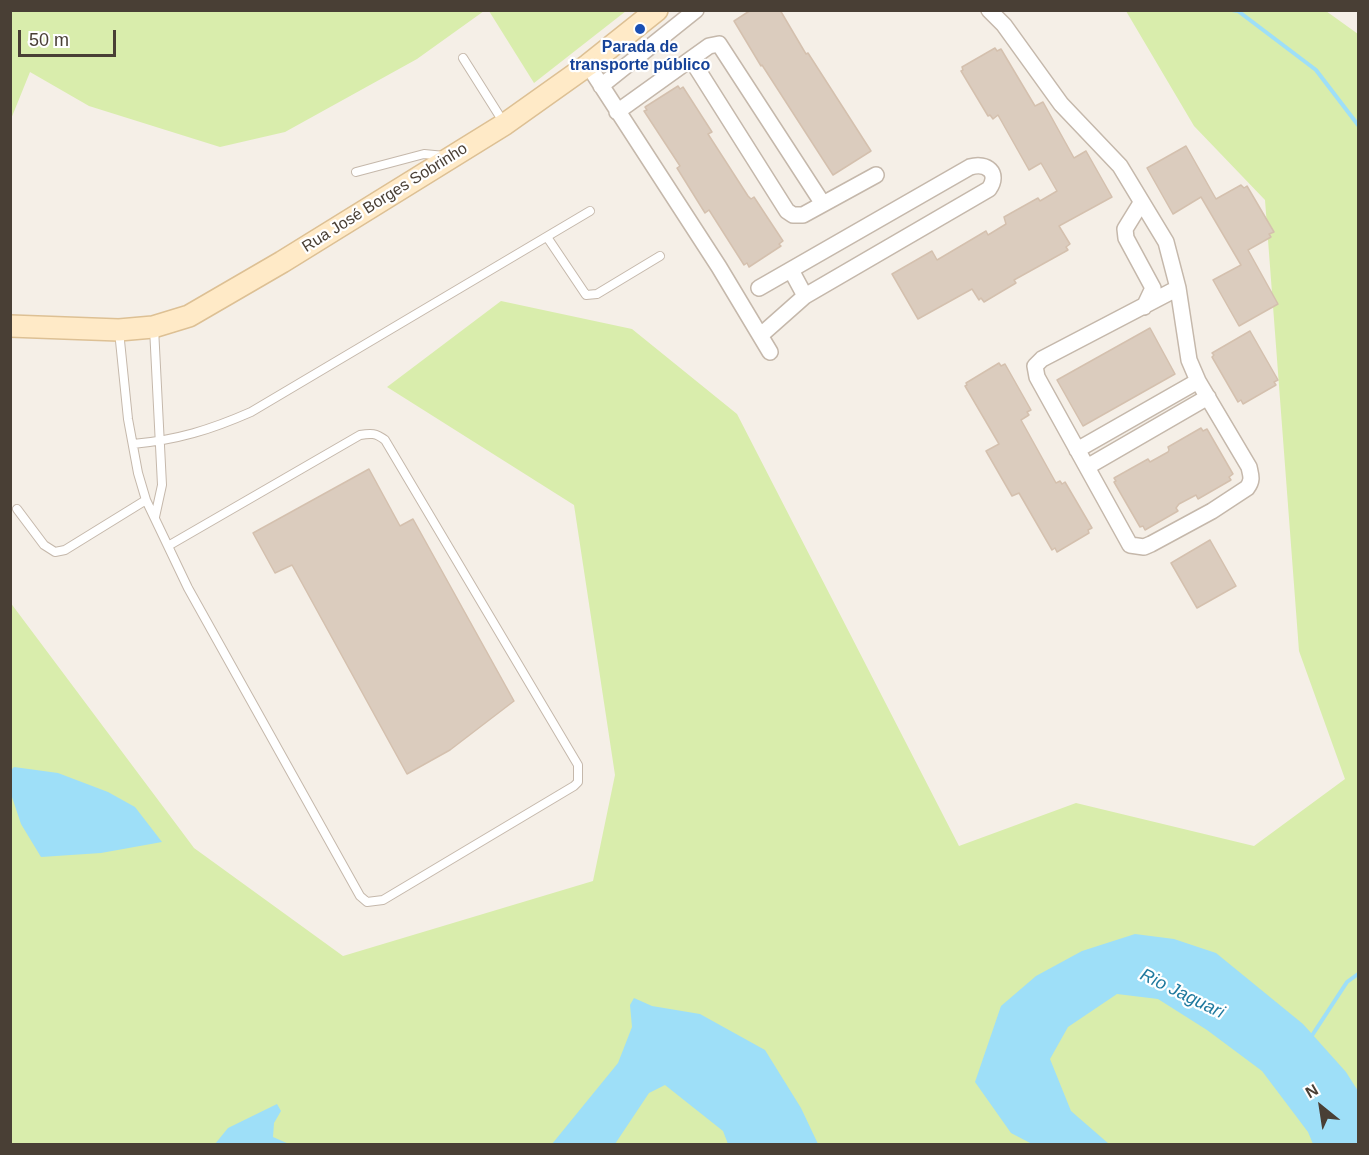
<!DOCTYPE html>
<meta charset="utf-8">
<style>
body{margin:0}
#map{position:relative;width:1369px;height:1155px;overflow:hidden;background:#f5efe7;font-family:Arial,sans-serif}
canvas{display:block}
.frame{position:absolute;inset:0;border:12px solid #493f35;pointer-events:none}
.north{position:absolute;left:1291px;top:1077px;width:60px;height:60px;-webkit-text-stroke:4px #fff;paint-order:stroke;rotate:330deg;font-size:16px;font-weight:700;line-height:24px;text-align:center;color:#493f35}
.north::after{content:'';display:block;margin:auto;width:21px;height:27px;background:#493f35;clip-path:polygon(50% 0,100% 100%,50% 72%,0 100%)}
.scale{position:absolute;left:18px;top:30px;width:98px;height:27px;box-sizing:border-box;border:3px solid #493f35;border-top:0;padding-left:8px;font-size:18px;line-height:21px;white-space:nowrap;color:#493f35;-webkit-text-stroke:4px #fff;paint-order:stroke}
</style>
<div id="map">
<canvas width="1369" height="1155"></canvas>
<div class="frame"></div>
<div class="north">N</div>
<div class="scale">50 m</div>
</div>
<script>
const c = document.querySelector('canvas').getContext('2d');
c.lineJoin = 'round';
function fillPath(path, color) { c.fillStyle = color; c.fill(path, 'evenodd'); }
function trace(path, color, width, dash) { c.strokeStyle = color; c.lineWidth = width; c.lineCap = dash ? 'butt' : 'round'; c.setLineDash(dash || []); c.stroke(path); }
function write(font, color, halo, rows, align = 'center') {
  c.font = font + ' Arial,sans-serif'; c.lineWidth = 4.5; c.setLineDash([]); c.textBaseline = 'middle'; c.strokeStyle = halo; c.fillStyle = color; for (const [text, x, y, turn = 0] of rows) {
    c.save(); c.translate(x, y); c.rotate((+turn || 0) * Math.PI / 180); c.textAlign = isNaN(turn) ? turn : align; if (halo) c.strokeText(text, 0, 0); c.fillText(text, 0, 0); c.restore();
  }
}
fillPath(new Path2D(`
 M11,10H484V11L417,59L285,132L220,147L89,106L30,72L11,119Z
 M489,11H626L534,83Z
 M1126,11H1326L1358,34V1144H11L10,602L194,848L343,956L593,881L615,775L574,505L387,387L501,301L632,329L737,414L959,846L1076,803L1254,846L1345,779L1299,651L1265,200L1194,126Z`), '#d9edac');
fillPath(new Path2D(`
 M14,767L58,773L108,792L135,807L162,842L101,853L41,857L21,824L11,794V770Z
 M1135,934L1174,939L1216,953L1303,1024L1346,1072L1358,1091V1144H1313L1308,1132L1262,1071L1207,1030L1158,999L1117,994L1068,1027L1050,1059L1071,1111L1109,1144H1032L1011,1133L975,1082L1001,1006L1036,976L1082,951Z
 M634,998L652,1006L700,1014L765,1050L801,1108L818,1144H728L723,1131L665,1085L649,1093L615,1144H552L618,1063L632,1027L630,1005Z
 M277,1104L281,1111L274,1123L273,1137L289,1144H215L228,1128Z`), '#9edff8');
trace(new Path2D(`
 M1232,10L1238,11L1316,70L1358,125
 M1311,1037L1347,982L1358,974`), '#9edff8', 4);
const building = new Path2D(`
 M751,10H780L806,54L808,53L871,151L833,175L762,65L761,66L734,21Z
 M995,48L997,51L1001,49L1035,106L1043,102L1074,158L1086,151L1112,197L1059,226L1070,244L1066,247L1068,250L1014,280L1016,283L984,302L981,298L979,300L972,289L918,319L892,274L932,251L937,260L986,231L988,235L1006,224L1004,217L1038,198L1040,201L1057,191L1041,163L1029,170L998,115L993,119L990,115L988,116L961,71L963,70L962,67Z
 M678,86L680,89L683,87L712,132L708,134L748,196L751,199L754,197L783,241L779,244L781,246L749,267L747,263L744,265L709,210L705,213L677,168L680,166L644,111L647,110L645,107Z
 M1186,146L1216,199L1241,185L1244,188L1247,186L1274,232L1269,234L1271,237L1248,250L1278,304L1239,326L1213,280L1241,265L1201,197L1173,214L1147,168Z
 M1150,328L1175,374L1083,426L1057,380Z
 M1250,331L1278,380L1274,382L1276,385L1243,404L1241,400L1238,402L1212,357L1214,355L1212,353Z
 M999,363L1001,366L1005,364L1031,410L1027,412L1029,415L1021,420L1056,483L1060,481L1062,484L1065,482L1092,528L1088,530L1089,533L1057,552L1055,548L1052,550L1019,493L1012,496L986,451L999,444L965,386L967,385L966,383Z
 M1201,428L1203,431L1207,429L1233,474L1229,477L1231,480L1198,499L1196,495L1179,504L1176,508L1178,511L1145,530L1143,526L1140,527L1114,482L1116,481L1114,478L1148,459L1150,462L1168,452L1169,450L1168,447Z
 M369,469L400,526L413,519L514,701L450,750L407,774L292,565L275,573L253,533Z
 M1210,540L1236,586L1197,608L1171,563Z`);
fillPath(building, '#dbccbe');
trace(building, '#d4c0ae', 1.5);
const lane = new Path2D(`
 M463,58L504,123
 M356,172L424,154L445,156
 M547,237L586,295L597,294L660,256
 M154,328L162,485L155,517
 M119,331L128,419L138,473L146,500L188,588L360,896L367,902L383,900L574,786L578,782V765L385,440C376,433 371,433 360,435L168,546
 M133,444C177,440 210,430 251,412L590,211
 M17,509L44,545L55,552L65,550L146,500`);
const street = new Path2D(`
 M989,10L1004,25L1061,104L1120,166L1166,242L1178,288L1189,360L1198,381L1249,467C1251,476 1253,480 1247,488L1212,511L1151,544L1144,547L1130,545L1037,377L1035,366L1042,359L1178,288
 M691,59L787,211L793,215H803L876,175
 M588,65L719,267L770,352
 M601,86L696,10
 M617,112L709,46L719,44L823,204
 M1141,203L1125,229L1126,238L1153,288L1144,307
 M791,270L805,296
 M759,288L970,167C987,162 1000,173 989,189L805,296L761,335
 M1077,450L1198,381
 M1087,467L1208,397`);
const secondary = new Path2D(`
 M10,326L119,330L153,327L189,316L282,262L505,124L588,65L657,10`);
trace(lane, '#c5b8ab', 10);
trace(street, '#c5b8ab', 18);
trace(secondary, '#ddc094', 24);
trace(lane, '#fff', 8);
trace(street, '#fff', 15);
trace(secondary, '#ffeac7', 21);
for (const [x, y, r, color] of [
 [640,29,6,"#1a4fb4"]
]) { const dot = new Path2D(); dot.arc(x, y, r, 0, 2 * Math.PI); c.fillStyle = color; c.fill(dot); trace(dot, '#fff', 2); }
write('bold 16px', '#164399', '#fff', [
 ["Parada de",640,48],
 ["transporte público",640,66]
]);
write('16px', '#493f35', '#fff', [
 ["Rua José Borges Sobrinho",385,198,-32]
]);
write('italic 18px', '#1f799e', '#fff', [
 ["Rio Jaguari",1182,994,26]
]);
</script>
